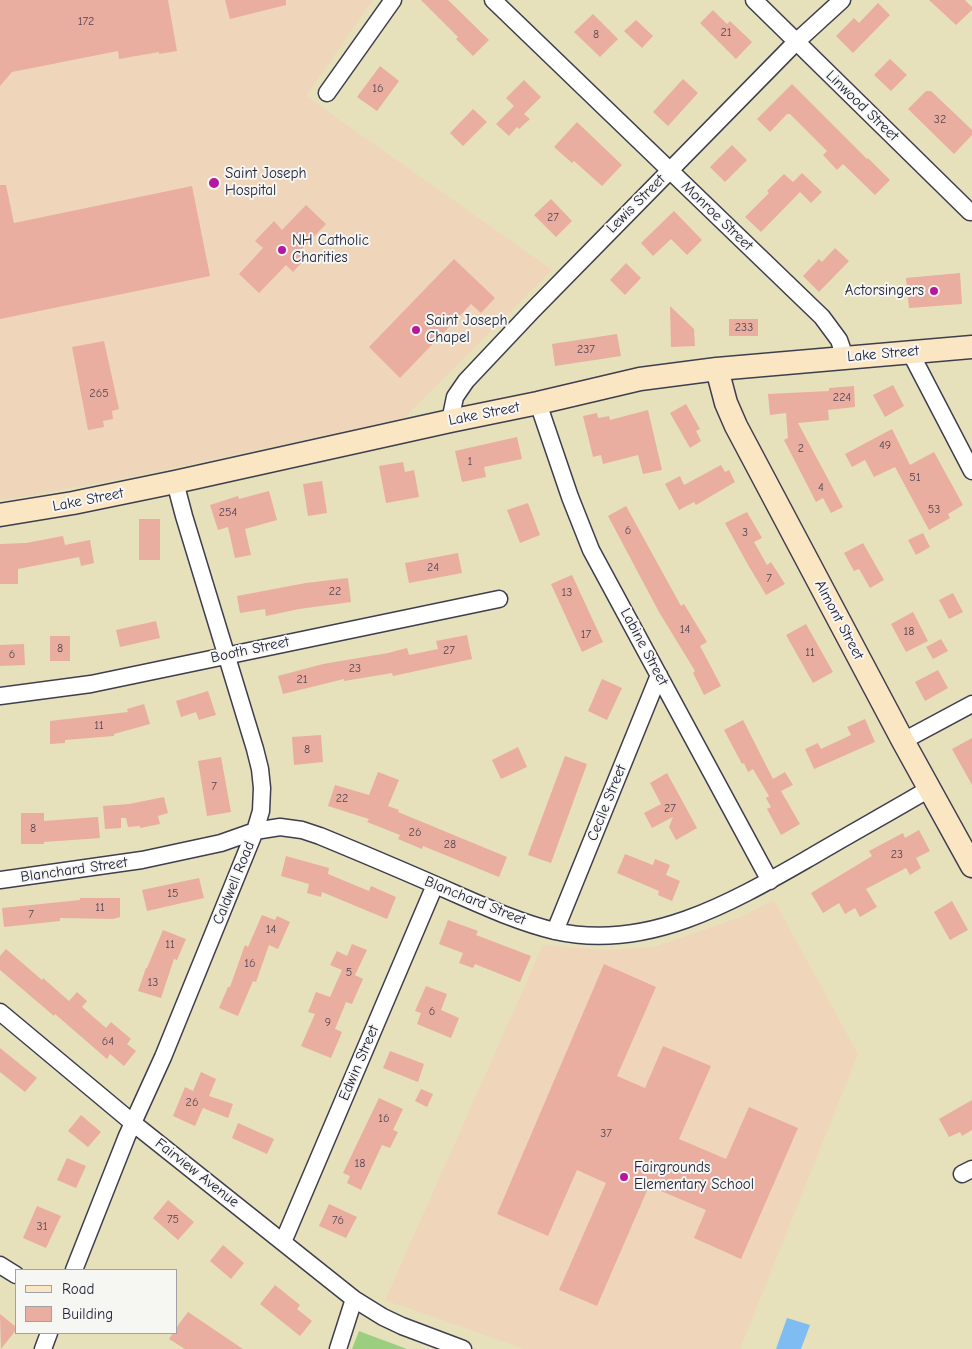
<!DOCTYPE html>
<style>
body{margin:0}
#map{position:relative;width:972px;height:1349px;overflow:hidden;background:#e6e0bb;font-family:"Comic Neue",sans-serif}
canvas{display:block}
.legend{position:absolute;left:15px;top:1269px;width:162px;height:65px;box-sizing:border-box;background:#f6f6f2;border:1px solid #a1a1a9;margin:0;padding:6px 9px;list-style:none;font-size:15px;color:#22223b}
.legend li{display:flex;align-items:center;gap:10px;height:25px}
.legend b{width:25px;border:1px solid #a1a1a9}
</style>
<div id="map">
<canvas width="972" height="1349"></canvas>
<ul class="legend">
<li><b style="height:6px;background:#fbe6c4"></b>Road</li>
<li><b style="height:14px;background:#e9aea0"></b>Building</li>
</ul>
</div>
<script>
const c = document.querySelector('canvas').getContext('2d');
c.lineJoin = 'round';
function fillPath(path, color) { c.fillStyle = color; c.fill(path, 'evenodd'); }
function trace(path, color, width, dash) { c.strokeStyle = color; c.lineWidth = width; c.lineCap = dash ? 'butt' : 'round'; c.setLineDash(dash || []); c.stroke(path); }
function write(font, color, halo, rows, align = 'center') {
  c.font = font + ' "Comic Neue",sans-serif'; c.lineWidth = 4; c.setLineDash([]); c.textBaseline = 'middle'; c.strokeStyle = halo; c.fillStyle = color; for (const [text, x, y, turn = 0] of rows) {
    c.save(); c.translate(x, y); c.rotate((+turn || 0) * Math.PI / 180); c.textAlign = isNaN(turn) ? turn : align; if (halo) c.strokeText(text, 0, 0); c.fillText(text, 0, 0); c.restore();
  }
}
fillPath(new Path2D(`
 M0,0H373L306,96L552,270L403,419L141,475L17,498L0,500Z
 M774,900L858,1054L740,1349H524L385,1300L543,945L606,950L654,947L741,917Z`), '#efd6bb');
fillPath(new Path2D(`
 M359,1331L364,1333L407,1349H352Z`), '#9bce7e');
fillPath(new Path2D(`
 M787,1318L810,1325L801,1349H776Z`), '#7fbcf2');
fillPath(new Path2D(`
 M0,0H168L177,51L159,54V52L119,59L118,51L12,72L0,86Z
 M225,0H286V5L230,19Z
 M421,0H448L489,40L473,56L456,39L458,37Z
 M929,0H965L972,7V10L956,25Z
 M878,3L890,15L853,53L836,36L854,18L859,23Z
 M713,10L727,24L730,21L752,42L736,59L700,23Z
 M593,14L618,39L600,57L574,32Z
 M636,20L653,36L642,48L624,31Z
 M890,59L907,75L891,91L874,75Z
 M380,66L399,81L377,111L357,97Z
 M683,79L698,93L668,126L653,112Z
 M524,80L541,97L524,114L530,119L519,129L517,127L509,136L496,124L514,106L506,98Z
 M792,84L867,159L868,158L890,180L875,195L843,164L837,170L823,155L827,151L790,114H787L770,132L757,119Z
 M926,91H931L972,130V135L954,154L908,109Z
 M473,109L487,122L463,146L450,133Z
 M577,122L622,165L602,186L574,161L572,163L554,147Z
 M732,145L747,160L725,182L710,167Z
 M802,173L822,192L811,203L800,192L761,232L745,217L769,193L767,191L784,174L793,182Z
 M0,185H6L14,223L192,186L210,276L0,319Z
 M551,199L572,221L556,237L534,215Z
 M306,205L326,224L299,252L306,258L293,272L286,265L259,293L239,274L263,248L255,241L274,221L282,230Z
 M674,211L702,240L687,255L671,239L653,256L641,243Z
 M835,248L849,261L819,292L803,276L819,259L822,262Z
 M454,259L495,298L481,313L471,304L400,378L369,347Z
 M626,263L641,278L625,295L610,280Z
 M960,273L962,304L909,308L906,278Z
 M670,306L694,329L695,346L671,347Z
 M729,319H758V336H729Z
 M617,334L621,356L555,366L552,344Z
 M104,341L119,409L112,411L113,419L103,421L104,427L88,430L72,347Z
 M893,385L904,406L885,417L873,395Z
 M854,386L855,407L828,410L829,420L798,423L843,507L831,513L823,498L816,502L784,440L788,438L786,413L770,415L768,394L829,391V388Z
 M686,404L700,429L696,431L701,441L690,448L670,413Z
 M648,410L662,470L643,474L638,455L603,464L601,455L593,457L583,416L597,413L598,418L609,416L610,420Z
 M892,429L910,465L934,452L963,505L948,514L950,518L929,530L895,467L874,477L865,460L852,467L845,454Z
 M517,437L522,459L484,467L486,477L462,482L455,451Z
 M403,462L405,472L414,470L419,497L386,503L379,466Z
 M721,465L725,472L729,470L735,482L696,505L694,502L679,510L665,484L680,476L684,485Z
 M322,481L327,513L308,516L303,484Z
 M269,491L277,520L245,529L251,555L235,558L228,527L218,530L210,505L238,496L239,499Z
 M528,503L540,535L520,543L507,510Z
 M626,506L681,606L684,604L707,642L700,646L721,686L704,695L693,673L695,671L659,612L608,516Z
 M747,512L762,538L754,542L767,565L771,562L785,584L766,595L747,563L725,523Z
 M139,519H160V560H139Z
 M923,533L930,547L916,555L908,540Z
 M63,536L65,545L90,540L94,563L81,566L79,557L18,569V584H0V544L26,543Z
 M863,543L884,580L870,588L859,569L854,571L844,553Z
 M458,553L462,573L409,583L405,563Z
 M572,575L603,642L582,652L551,584Z
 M348,578L351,602L299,609L266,616L265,609L240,613L237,596L306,583Z
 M953,593L963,612L949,619L939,600Z
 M913,612L928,641L906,652L891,624Z
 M156,621L160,638L120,647L116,630Z
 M806,624L833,672L813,683L786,635Z
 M467,635L472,659L393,676L392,673L344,681V679L283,694L278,676L323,664L388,653L407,648L409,655L438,649L436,641Z
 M50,636H70V661H50Z
 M941,639L948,651L933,659L926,647Z
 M24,644L25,665L0,666V645Z
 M938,670L948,688L925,701L915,682Z
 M602,679L622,688L607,720L588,711Z
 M208,691L216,715L199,720L196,712L181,717L176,701Z
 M144,704L150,724L114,734V736L65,740V743L50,744V721L128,712L127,709Z
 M865,719L875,742L814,769L805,749L818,743L821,749L851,735L847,727Z
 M743,720L773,779L785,772L793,785L781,791L800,824L781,835L767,809L771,807L766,798L769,796L753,769L748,772L744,763L742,764L724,730Z
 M321,735L323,762L294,765L292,737Z
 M972,738V785L952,749Z
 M518,747L527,767L501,779L492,760Z
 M565,756L587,764L551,863L528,855Z
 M221,757L231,812L207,816L198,761Z
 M378,772L399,780L388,806L399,810L398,812L507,857L499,877L423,846L422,849L398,839L400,835L367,822L369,819L328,806L335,785L369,795Z
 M667,773L697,828L676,840L669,827L673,817L652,828L644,813L661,804L650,783Z
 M164,797L168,813L158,816L160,824L140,828V826L128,827L126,818H121V828L105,829L103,806L129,804Z
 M21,813H44V821L98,817L100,838L44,842V844H21Z
 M919,830L930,851L916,858L921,868L910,875L906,868L866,889L877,907L860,917L855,908L845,914L839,903L823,913L811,893L872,856L869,851L903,833L905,838Z
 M625,854L653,865L655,859L670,865L666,875L680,881L672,901L658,895L659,891L617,873Z
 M286,856L329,868L328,874L369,891L371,886L396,897L387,919L322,892L321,897L307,893L309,884L281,876Z
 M199,878L204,898L147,911L142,890Z
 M80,898H120V917L113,919L60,918V921L4,927L2,908L80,900Z
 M952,901L968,930L950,940L934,912Z
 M262,915L275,920L277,916L290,922L278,949L269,945L256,982L253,981L238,1016L219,1008L228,987H230L245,945L248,947Z
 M448,920L478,931L476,935L531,956L520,982L475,964L473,968L459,963L463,953L439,944Z
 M163,930L186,939L177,960L174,959L161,998L138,991L146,968H147Z
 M352,944L367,950L355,975L363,979L352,1004L346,1002L335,1029L342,1032L331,1058L301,1046L315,1014L308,1012L316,992L330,997L342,970L330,965L337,951L347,956Z
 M6,949L42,980L43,978L69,1001L77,992L87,1001L82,1007L106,1028L111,1022L131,1039L127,1044L136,1051L124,1066L110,1054L107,1059L55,1014L54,1016L0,970V956Z
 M604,964L656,987L617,1076L645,1088L663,1046L711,1066L679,1139L726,1159L749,1107L798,1128L741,1259L694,1238L706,1210L649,1186L597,1306L559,1290L606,1183L577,1170L548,1236L497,1214Z
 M426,986L447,994L441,1010L459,1018L451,1038L417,1024L421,1013L415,1011Z
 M0,1048L37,1078L25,1092L0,1072Z
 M390,1051L424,1064L418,1082L383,1068Z
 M201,1072L216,1079L209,1096L233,1104L228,1118L203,1108L195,1126L173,1116L185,1087L193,1091Z
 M421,1089L433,1094L427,1107L415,1101Z
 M379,1098L403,1109L393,1130L398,1132L390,1148L382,1145L361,1190L347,1183L350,1176L343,1173Z
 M972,1100V1130L962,1136L960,1132L949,1137L939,1119Z
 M81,1115L101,1132L88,1147L68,1131Z
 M238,1123L274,1139L267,1154L232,1138Z
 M67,1158L86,1166L76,1188L57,1180Z
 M168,1200L194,1222L178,1240L153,1218Z
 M329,1204L357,1217L346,1238L319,1226Z
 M37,1206L61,1216L46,1248L23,1238Z
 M223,1245L244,1263L231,1279L210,1261Z
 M275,1285L300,1305L297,1309L312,1321L300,1336L260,1304Z
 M188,1312L243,1349H185L169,1339L173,1333H176V1328Z
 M0,1314L16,1327V1330L1,1349Z`), '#e9aea0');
const street = new Path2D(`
 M493,0L822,317L839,340L845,357
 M754,0L970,212
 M327,93L393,0
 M910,352L972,471
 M538,403L570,497L591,550L770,881
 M450,421L455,397L466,381L532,311L796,42L842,0
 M0,696L91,684L499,599
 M903,741L972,704
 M0,880L142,860L221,843L255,831L280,827L302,830L320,836C366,855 411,874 456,894C488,908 521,923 555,931C648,952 734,901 811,857C850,834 890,812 929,789
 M555,931L659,675
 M0,1012L133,1123L354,1299L383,1317L402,1326L463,1349
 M962,1174L972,1169
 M283,1242L435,885
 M0,1265L16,1275
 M74,1270L127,1136L163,1057L255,831L261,811L262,788L260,769L255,749L184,516L175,482
 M43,1349L49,1333
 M338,1349L354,1299`);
const secondary = new Path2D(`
 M717,369L726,403L736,426L903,741L972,866
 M0,515L73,503L175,482L450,421L538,403L640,379L717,369L972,347`);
trace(street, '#3f3e4e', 19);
trace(secondary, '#3f3e4e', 25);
trace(street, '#fff', 16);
trace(secondary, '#fbe6c4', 22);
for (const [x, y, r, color] of [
 [214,183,6,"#b5179e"],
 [282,250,5,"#b5179e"],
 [934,291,5,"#b5179e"],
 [416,330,5,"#b5179e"],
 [624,1177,5,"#b5179e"]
]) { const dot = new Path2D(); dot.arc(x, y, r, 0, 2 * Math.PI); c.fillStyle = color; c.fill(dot); trace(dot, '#f6f6f2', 2); }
write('12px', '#544554', null, [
 ["172",86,22],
 ["21",726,33],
 ["8",596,35],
 ["16",378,89],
 ["32",940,120],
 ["27",553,218],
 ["233",744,328],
 ["237",586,350],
 ["265",99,394],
 ["224",842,398],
 ["49",885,446],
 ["2",801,449],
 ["1",470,462],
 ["51",915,478],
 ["4",821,488],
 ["53",934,510],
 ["254",228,513],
 ["6",628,531],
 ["3",745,533],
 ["24",433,568],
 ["7",769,579],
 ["22",335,592],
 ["13",567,593],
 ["14",685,630],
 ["18",909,632],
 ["17",586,635],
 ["8",60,649],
 ["27",449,651],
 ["11",810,653],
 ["6",12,655],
 ["23",355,669],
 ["21",302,680],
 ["11",99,726],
 ["8",307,750],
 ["7",214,787],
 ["22",342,799],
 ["27",670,809],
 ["8",33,829],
 ["26",415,833],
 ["28",450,845],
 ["23",897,855],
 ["15",173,894],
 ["11",100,908],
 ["7",31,915],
 ["14",271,930],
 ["11",170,945],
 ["16",250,964],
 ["5",349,973],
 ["13",153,983],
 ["6",432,1012],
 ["9",328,1023],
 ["64",108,1042],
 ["26",192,1103],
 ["16",384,1119],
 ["37",606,1134],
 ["18",360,1164],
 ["75",173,1220],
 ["76",338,1221],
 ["31",42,1227]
]);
write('15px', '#22223b', '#f6f6f2', [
 ["Linwood Street",862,106,44],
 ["Lewis Street",636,204,-45],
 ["Monroe Street",717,216,44],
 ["Lake Street",883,354,-5],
 ["Lake Street",484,414,-11],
 ["Lake Street",88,500,-11],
 ["Almont Street",839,620,62],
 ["Labine Street",644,647,62],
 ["Booth Street",250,650,-12],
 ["Cecile Street",607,803,-68],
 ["Blanchard Street",74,870,-8],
 ["Caldwell Road",234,883,-68],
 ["Blanchard Street",475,901,22],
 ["Edwin Street",359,1063,-67],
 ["Fairview Avenue",197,1173,38]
]);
write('15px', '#22223b', '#f6f6f2', [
 ["Saint Joseph",225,174],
 ["Hospital",225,191],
 ["NH Catholic",292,241],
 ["Charities",292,258],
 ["Actorsingers",924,291,"right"],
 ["Saint Joseph",426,321],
 ["Chapel",426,338],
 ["Fairgrounds",634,1168],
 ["Elementary School",634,1185]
], 'left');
</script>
